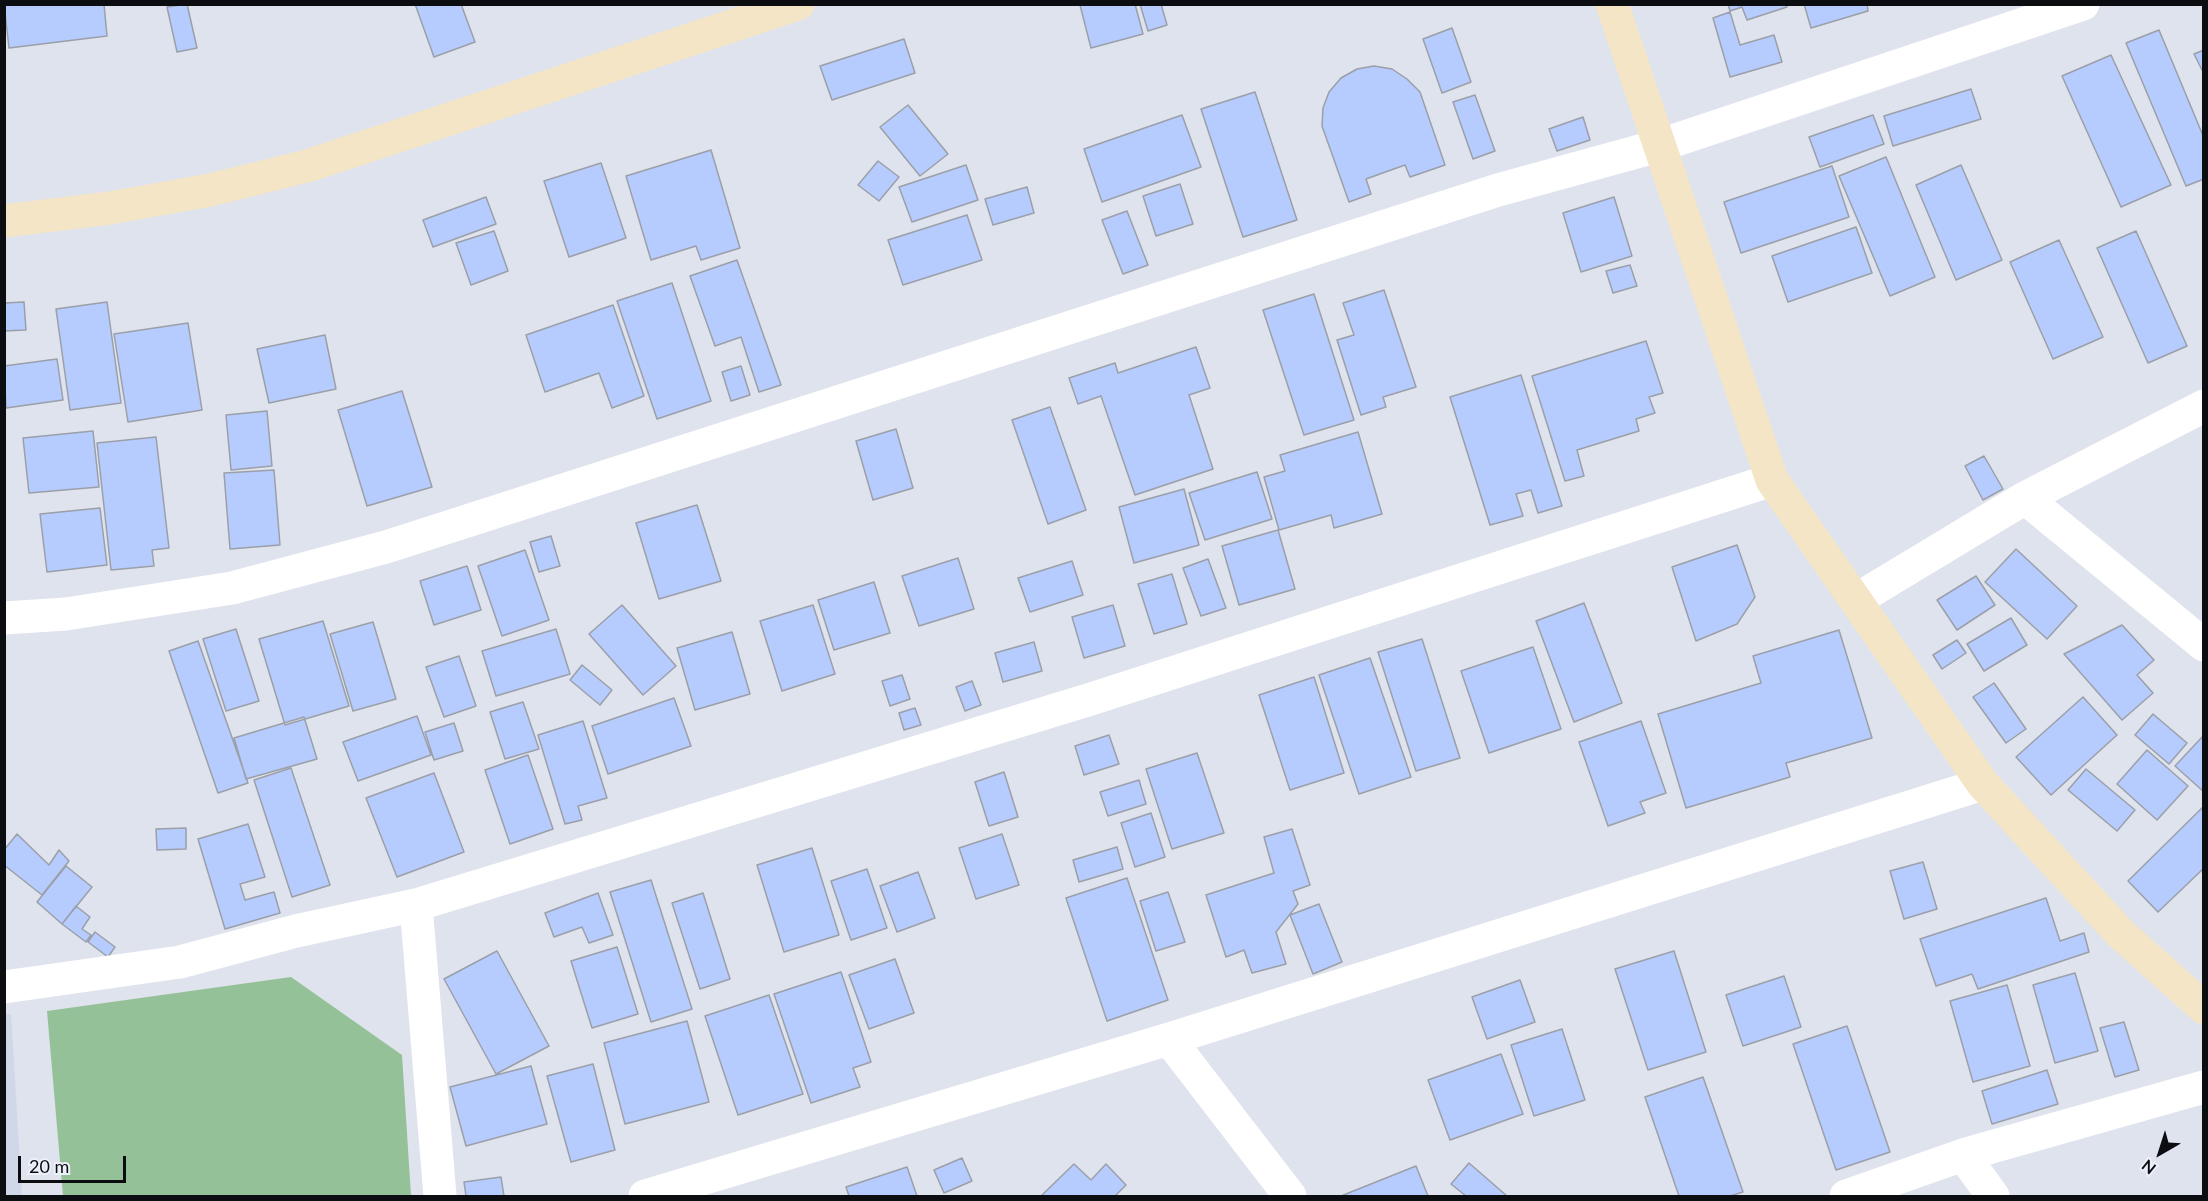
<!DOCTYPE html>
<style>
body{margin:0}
#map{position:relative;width:2208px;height:1201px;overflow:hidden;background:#dfe3ed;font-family:Lato,sans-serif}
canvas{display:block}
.frame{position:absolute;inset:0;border:6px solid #0c0d10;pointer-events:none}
.north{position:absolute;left:2130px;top:1123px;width:60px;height:60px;-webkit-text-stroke:4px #ecf0fa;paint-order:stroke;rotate:219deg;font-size:16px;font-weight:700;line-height:24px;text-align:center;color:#0c0d10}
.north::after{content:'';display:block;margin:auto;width:21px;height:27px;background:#0c0d10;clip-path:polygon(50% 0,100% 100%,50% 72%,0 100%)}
.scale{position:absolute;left:18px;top:1156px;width:108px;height:27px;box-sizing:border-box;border:3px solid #0c0d10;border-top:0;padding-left:8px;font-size:18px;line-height:21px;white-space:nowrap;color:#0c0d10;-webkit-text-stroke:4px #ecf0fa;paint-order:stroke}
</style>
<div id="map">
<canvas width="2208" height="1201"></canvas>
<div class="frame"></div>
<div class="north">N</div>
<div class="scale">20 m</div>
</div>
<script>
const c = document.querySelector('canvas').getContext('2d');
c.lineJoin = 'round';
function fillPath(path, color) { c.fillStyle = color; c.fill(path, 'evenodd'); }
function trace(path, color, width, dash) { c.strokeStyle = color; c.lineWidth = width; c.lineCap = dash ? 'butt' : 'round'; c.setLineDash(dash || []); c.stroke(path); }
fillPath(new Path2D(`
 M4,1014H11L22,1196H5Z`), '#d0d7e8');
fillPath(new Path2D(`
 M291,977L402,1055L411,1196H63L47,1011Z`), '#95c198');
const building = new Path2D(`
 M4,4H104L107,36L9,48Z
 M187,4L197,48L177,52L167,7Z
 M415,4H461L475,42L434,57Z
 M1135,4L1143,34L1091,48L1080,5Z
 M1140,4H1161L1167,25L1148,31Z
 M1728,4H1786L1787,7L1747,20L1742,7L1730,11Z
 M1804,4H1867L1868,11L1811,28Z
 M1730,12L1740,45L1774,35L1782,62L1730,77L1713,18Z
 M1452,28L1471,82L1442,93L1423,39Z
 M2159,30L2204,138V179L2186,186L2126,43Z
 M904,39L915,73L832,100L820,66Z
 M2204,50V74L2194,54Z
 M2111,55L2171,185L2121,207L2062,76Z
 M1374,66L1392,69L1407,79L1420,92L1445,165L1410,177L1405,165L1366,179L1371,194L1349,202L1322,126L1323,108L1329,92L1341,78L1357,69Z
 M1971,89L1981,119L1893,146L1884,116Z
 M1255,92L1297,220L1243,237L1201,109Z
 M1475,95L1495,151L1473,159L1453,102Z
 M908,105L948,154L920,176L880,127Z
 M1182,115L1201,167L1102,202L1084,149Z
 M1873,115L1884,144L1820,167L1809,137Z
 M1583,117L1590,140L1557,151L1549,129Z
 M711,150L740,248L701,260L696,246L651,260L626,176Z
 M1886,157L1935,277L1890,296L1839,176Z
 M878,161L899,177L879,201L858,185Z
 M601,163L626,238L569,257L544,181Z
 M966,165L978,200L912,222L899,187Z
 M1961,165L2002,260L1956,280L1916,185Z
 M1832,166L1849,217L1741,253L1724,202Z
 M1180,184L1193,224L1156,236L1143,196Z
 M1027,187L1034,213L993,225L985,199Z
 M486,197L496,224L433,247L423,220Z
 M1614,197L1632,256L1581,272L1563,213Z
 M1127,211L1148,265L1123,274L1102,220Z
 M967,215L982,260L903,285L888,240Z
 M1856,227L1872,273L1788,302L1772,256Z
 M494,231L508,271L471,285L456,243Z
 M2136,231L2187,346L2148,363L2097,248Z
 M2059,240L2103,337L2053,359L2010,262Z
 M737,260L781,385L759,392L741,337L715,346L690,276Z
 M1630,265L1637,286L1613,293L1606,271Z
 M672,283L711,401L657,419L617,301Z
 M1384,290L1416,387L1383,397L1386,407L1361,415L1337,340L1354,335L1343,303Z
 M1314,294L1354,420L1304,435L1263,310Z
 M24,302L26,330L4,331V303Z
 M107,302L121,403L70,410L56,309Z
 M613,305L644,396L612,408L599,373L545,392L526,335Z
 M188,323L202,410L128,422L114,334Z
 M325,335L336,389L269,403L257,349Z
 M1646,341L1663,393L1649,397L1655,413L1636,419L1639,431L1577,450L1584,476L1565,481L1532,376Z
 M1196,347L1210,388L1189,395L1213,469L1135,495L1101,396L1078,404L1069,378L1115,363L1118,373Z
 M57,359L63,400L6,408L4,366Z
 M741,366L750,395L731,401L722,372Z
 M1521,375L1562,506L1538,513L1531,490L1516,494L1523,516L1490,525L1450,397Z
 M402,391L432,487L367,506L338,410Z
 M1050,407L1086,510L1048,524L1012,420Z
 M267,411L272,466L231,470L226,415Z
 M896,429L913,488L873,500L856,441Z
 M93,431L99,487L29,493L23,438Z
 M1358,432L1382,514L1334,528L1331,515L1279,530L1264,477L1285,471L1280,455Z
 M156,437L169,548L152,550L154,566L111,570L97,443Z
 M1984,456L2003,489L1983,500L1965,466Z
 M274,470L280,545L230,549L224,473Z
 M1257,472L1272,519L1205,540L1189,493Z
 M1184,489L1199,545L1134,563L1119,507Z
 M697,505L721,581L659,599L636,523Z
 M100,508L107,565L47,572L40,514Z
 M1278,530L1295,589L1239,605L1222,546Z
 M551,536L560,566L539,572L530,542Z
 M1737,545L1755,597L1737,624L1696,641L1672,567Z
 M2016,549L2077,606L2047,639L1985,582Z
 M525,550L549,620L502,636L478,566Z
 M958,558L974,609L919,626L902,576Z
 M1208,559L1226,608L1201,616L1183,568Z
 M1072,561L1083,595L1030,612L1018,578Z
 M467,566L481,610L434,625L420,581Z
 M1172,574L1187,624L1154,634L1138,584Z
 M1976,576L1995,605L1957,630L1937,600Z
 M874,582L890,633L834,650L818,600Z
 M1584,603L1622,703L1574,722L1536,621Z
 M622,605L676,666L643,695L589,634Z
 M813,605L835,674L782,691L760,621Z
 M1113,605L1125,646L1084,658L1072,617Z
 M2011,618L2027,645L1984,671L1967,644Z
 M323,621L349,706L285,725L259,639Z
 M373,622L396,699L353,711L330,634Z
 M2122,625L2154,660L2137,675L2153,693L2122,720L2064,654Z
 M236,629L259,701L226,711L203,639Z
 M556,629L570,674L496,696L482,651Z
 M1839,630L1872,738L1786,763L1790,777L1686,808L1658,714L1761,683L1753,656Z
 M732,632L750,694L695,710L677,648Z
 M1422,639L1460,758L1416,771L1378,652Z
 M1957,640L1966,653L1942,669L1933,655Z
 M198,641L248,783L218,793L169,651Z
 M1034,642L1042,671L1003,682L995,653Z
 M1533,647L1561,729L1489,753L1461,671Z
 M459,656L476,706L444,717L426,667Z
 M1370,658L1411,777L1359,794L1319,675Z
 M582,665L612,690L600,705L570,680Z
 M902,675L910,699L890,706L882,681Z
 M1314,677L1344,773L1290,790L1259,695Z
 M972,681L981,705L965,711L956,687Z
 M1994,683L2026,729L2006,743L1973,697Z
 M2083,697L2117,735L2051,795L2016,757Z
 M674,698L691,746L608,774L592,726Z
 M523,702L539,749L505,759L490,712Z
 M915,708L921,725L904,730L899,713Z
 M2153,714L2187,743L2169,764L2135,735Z
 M417,716L431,755L358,781L343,742Z
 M304,717L317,759L246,779L234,738Z
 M583,721L607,798L578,806L582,820L565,824L538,735Z
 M1641,721L1666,793L1640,802L1645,813L1608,826L1579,742Z
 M454,723L463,751L434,760L425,732Z
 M1109,735L1119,764L1084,775L1075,746Z
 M2204,735V792L2175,766Z
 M2147,750L2188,786L2157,820L2117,784Z
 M1197,753L1224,833L1172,849L1146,769Z
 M528,755L553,829L510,844L485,770Z
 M291,768L330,885L292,897L254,780Z
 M2086,769L2135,810L2117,831L2068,790Z
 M1004,772L1018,817L989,826L975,782Z
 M434,773L464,852L397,877L366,798Z
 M1139,780L1146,804L1108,816L1100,792Z
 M2204,806V868L2158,912L2128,881Z
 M1151,813L1165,857L1135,867L1121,823Z
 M248,824L265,877L240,884L245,900L274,892L280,913L225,929L198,839Z
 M186,828V849L157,850L156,829Z
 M1292,829L1310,885L1293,891L1298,904L1276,932L1286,964L1252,973L1244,950L1226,957L1206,895L1274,873L1264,837Z
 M17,834L49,865L59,850L69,861L42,895L4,865V850Z
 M1002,834L1019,885L976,899L959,848Z
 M1117,847L1123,869L1079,882L1073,860Z
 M812,848L839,935L784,952L757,865Z
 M1923,862L1937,909L1904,919L1890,871Z
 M66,866L92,887L62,924L37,902Z
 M867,869L887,928L851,940L831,881Z
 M918,872L935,918L897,932L880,886Z
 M1127,878L1168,1000L1107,1021L1066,898Z
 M651,880L692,1009L651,1022L610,892Z
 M1168,892L1185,942L1156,951L1140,901Z
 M598,893L613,935L589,943L582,927L554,937L545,913Z
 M703,893L730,979L700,989L672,903Z
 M2046,898L2060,941L2084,933L2089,952L1978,989L1972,974L1936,986L1920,939Z
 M1319,904L1342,962L1313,974L1290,915Z
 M76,906L90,917L82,929L91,935L86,942L62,924Z
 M95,932L115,947L108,957L88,942Z
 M617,947L638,1014L592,1028L571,961Z
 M497,951L549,1046L496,1074L444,979Z
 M1674,951L1706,1052L1648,1070L1615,969Z
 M895,959L914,1013L869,1029L849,975Z
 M841,972L871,1062L853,1068L860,1087L811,1103L774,994Z
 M2075,973L2098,1051L2055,1063L2033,985Z
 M1784,976L1801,1027L1743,1046L1726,995Z
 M1520,980L1535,1022L1487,1039L1472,997Z
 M2007,985L2030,1066L1973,1082L1950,1001Z
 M769,995L803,1094L738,1115L705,1016Z
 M687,1021L709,1102L625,1124L604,1043Z
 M2124,1022L2139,1070L2115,1077L2100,1028Z
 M1847,1026L1890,1152L1836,1170L1793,1044Z
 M1562,1029L1585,1100L1534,1116L1511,1045Z
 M1501,1054L1523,1114L1450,1140L1428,1080Z
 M593,1064L615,1150L571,1162L547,1076Z
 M531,1066L547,1124L466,1146L450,1087Z
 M2047,1070L2058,1104L1992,1124L1982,1091Z
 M1703,1077L1743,1192L1730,1196H1679L1645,1097Z
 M962,1158L972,1181L944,1193L934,1170Z
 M1469,1163L1507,1196H1466L1451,1184Z
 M1074,1164L1091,1180L1106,1164L1126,1185L1115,1196H1041Z
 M1416,1166L1428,1196H1341Z
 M907,1167L917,1196H849L846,1187Z
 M501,1177L504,1196H466L464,1182Z`);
fillPath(building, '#b6cbfe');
trace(building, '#9b9fa8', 1.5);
trace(new Path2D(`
 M2025,498L2204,645
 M1856,600L2025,498L2204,406
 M4,618L66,614L232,588L386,547L1498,190L1658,146L2083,4
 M416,905L440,1196
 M4,987L180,962L296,931L416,905L1091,699L1772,480
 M1169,1039L1290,1196
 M1963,1155L1993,1196
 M645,1196L1169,1039L1983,784
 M1846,1196L1963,1155L2204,1087`), '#fff', 33);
trace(new Path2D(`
 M1612,4L1772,480L1983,784L2121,934L2204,1008
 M4,221L110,208L210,190L307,166L798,4`), '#f3e5c6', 33);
</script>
